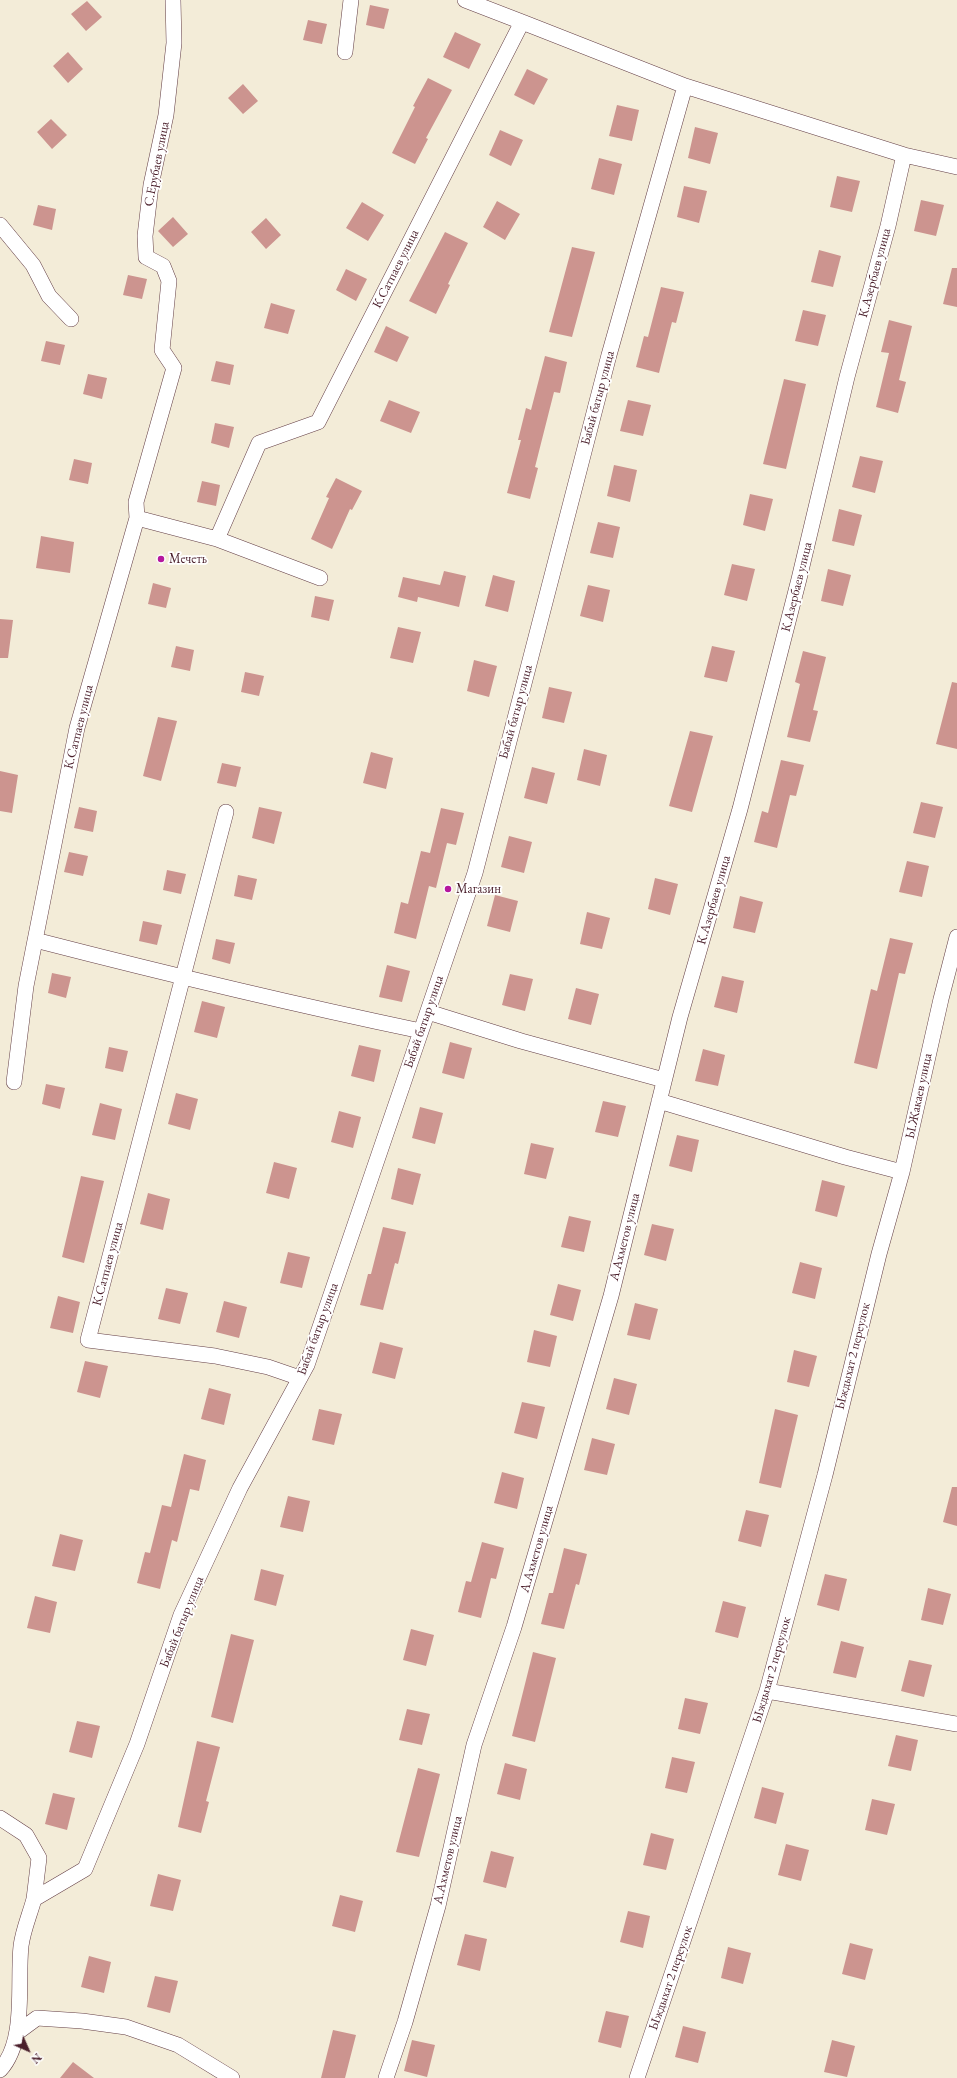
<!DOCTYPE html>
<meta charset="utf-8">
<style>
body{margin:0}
#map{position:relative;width:957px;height:2078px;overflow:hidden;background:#f3ecd8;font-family:"EB Garamond",serif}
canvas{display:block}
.north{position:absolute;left:8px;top:2030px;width:40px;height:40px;-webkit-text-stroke:3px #fff;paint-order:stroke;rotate:135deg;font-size:11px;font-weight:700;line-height:16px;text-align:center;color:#4a1f2b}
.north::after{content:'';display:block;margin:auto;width:14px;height:18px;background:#4a1f2b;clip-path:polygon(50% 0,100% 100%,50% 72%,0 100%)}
</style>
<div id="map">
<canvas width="957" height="2078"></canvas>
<div class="north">N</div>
</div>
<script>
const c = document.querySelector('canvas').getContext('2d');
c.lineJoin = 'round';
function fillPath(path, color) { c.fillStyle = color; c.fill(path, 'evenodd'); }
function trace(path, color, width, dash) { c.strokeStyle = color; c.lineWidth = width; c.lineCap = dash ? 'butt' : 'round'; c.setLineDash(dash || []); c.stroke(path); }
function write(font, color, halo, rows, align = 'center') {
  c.font = font + ' "EB Garamond",serif'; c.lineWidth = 3.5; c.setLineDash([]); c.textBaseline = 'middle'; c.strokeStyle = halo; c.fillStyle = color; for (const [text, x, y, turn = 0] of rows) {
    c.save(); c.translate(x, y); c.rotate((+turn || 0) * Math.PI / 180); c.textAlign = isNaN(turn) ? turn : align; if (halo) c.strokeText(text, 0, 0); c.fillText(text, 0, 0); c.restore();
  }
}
fillPath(new Path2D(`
 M87,1L102,17L86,31L71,14Z
 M370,5L389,9L384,29L366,25Z
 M308,20L327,24L322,44L303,40Z
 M455,32L481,44L469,69L443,57Z
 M68,52L83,69L68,83L53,66Z
 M527,69L548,79L534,105L514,95Z
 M428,78L452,90L426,138L428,139L415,164L392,153L415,107L413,106Z
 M243,84L258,101L243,114L228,98Z
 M617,105L639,110L632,141L609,136Z
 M51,119L67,135L52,149L37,132Z
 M695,127L718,133L710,164L688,158Z
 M500,130L523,140L511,166L489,155Z
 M599,158L622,164L614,195L591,189Z
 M837,176L860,181L852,212L830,207Z
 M684,186L707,191L699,223L677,217Z
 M921,200L944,205L936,236L914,231Z
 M497,201L520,214L505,240L483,227Z
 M362,202L384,215L368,241L346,228Z
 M38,205L56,209L52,230L33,225Z
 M173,217L188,234L173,247L158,231Z
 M266,218L281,235L266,249L251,232Z
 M445,232L468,243L448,284L450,285L436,314L409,301Z
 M572,247L595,252L572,337L549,332Z
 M819,250L841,256L833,287L811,282Z
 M952,268H957V307L943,304Z
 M346,269L367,279L356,301L336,290Z
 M128,275L147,279L142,299L123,295Z
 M661,287L684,292L676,323L672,322L659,373L636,367L644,336L648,337Z
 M271,303L295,310L288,334L264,328Z
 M803,310L826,315L818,346L795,341Z
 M889,320L912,326L899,380L906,382L898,413L876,407L889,353L881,352Z
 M386,326L409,337L397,362L374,352Z
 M46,341L65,345L60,365L41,361Z
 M545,356L567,362L560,393L554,392L535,467L538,468L530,499L507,493L521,440H518L526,408L531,410Z
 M216,361L234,365L230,385L211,381Z
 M88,374L107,378L102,399L83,394Z
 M784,379L806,384L786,469L763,464Z
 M389,400L420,412L411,433L380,421Z
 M628,400L651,405L643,436L620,431Z
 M215,423L234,427L229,448L211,443Z
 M860,456L883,461L875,493L852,487Z
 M74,459L92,463L88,484L69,480Z
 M614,465L637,470L630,502L607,496Z
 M336,478L362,491L352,510L350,509L332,549L311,539L329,498L326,497Z
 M202,481L220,485L216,506L197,502Z
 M750,494L773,499L765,531L743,525Z
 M839,509L862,515L854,546L832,541Z
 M598,522L620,527L613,558L590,553Z
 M41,536L74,542L70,573L36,568Z
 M732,564L755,569L747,601L724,595Z
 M828,569L851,575L843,606L821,601Z
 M444,571L466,576L459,607L418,597L417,602L398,597L403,577L440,585Z
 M493,575L515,581L508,612L485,606Z
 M153,583L171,588L166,608L148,604Z
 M588,585L610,590L603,622L580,616Z
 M315,596L334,600L329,621L311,617Z
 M0,619L13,620L8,658H0Z
 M398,627L421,632L413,663L390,658Z
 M176,646L194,650L190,671L171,667Z
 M712,646L735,651L727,682L704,677Z
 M803,651L826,657L813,710L818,711L810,742L787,737L800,684L795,682Z
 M474,660L497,666L489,697L467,691Z
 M245,672L264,676L259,696L241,692Z
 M952,682L957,683V749L936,744Z
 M549,687L572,692L564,723L542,718Z
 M158,717L177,721L161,781L143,776Z
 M690,731L713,736L692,812L669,806Z
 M584,749L607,755L600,786L577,780Z
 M371,752L393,758L386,789L363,783Z
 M781,760L804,765L796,796L790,795L777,848L754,842L762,811L768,813Z
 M222,763L241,767L236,787L217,783Z
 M532,767L555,773L547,804L524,798Z
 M0,771L18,775L12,813L0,811Z
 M921,802L943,807L935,838L913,833Z
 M79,807L97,811L93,832L74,828Z
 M259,807L282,812L274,844L252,838Z
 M441,808L464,813L456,845L447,843L436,888L429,886L416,939L394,933L401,902L408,904L421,851L430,853Z
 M509,836L532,842L524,873L501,867Z
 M69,852L88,856L83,876L64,872Z
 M907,861L929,866L922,897L899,892Z
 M167,870L186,874L181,894L163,890Z
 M238,875L257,879L252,900L234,896Z
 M655,878L678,884L670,915L648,909Z
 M495,895L518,901L510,932L487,926Z
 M740,896L763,902L755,933L733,928Z
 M587,912L610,918L602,949L580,944Z
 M143,921L162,925L157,945L139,941Z
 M890,938L913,943L905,974L899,973L877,1069L854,1063L871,989L877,991Z
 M216,939L235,943L230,964L212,959Z
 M387,965L410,971L402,1002L379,997Z
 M52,973L71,977L66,998L48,993Z
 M510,974L533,979L525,1011L502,1005Z
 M722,976L744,981L737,1013L714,1007Z
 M576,988L599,994L591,1025L568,1019Z
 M202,1001L225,1007L217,1038L194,1032Z
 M450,1042L472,1048L464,1079L442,1073Z
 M359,1045L381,1050L374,1082L351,1076Z
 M109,1047L128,1051L123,1072L105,1068Z
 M703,1049L725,1055L718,1086L695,1081Z
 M46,1084L65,1088L60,1109L42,1104Z
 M176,1093L198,1099L190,1130L168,1124Z
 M603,1101L626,1106L618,1137L595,1132Z
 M100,1103L122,1109L115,1140L92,1135Z
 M420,1107L443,1113L435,1144L412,1138Z
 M339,1111L361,1117L353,1148L331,1142Z
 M677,1135L699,1140L692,1172L669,1166Z
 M531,1143L554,1148L546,1179L524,1174Z
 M274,1162L297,1168L289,1199L266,1193Z
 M398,1168L421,1174L413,1205L391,1199Z
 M81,1176L104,1181L84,1263L62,1257Z
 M822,1180L845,1186L837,1217L815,1211Z
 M148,1193L170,1199L163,1230L140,1224Z
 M569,1216L591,1221L584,1252L561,1247Z
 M652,1224L674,1229L666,1261L644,1255Z
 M383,1227L406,1232L398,1264L395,1263L383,1310L360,1305L368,1274H371Z
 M288,1252L310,1257L302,1288L280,1283Z
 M800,1262L822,1268L815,1299L792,1293Z
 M558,1284L581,1290L573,1321L550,1315Z
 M166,1288L188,1293L180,1324L158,1319Z
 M58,1296L80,1302L73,1333L50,1328Z
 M224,1301L247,1307L239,1338L216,1332Z
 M635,1303L658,1309L650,1340L627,1335Z
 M534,1330L557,1336L550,1367L527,1362Z
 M380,1342L403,1348L395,1379L372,1373Z
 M794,1350L817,1356L809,1387L787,1382Z
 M85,1361L108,1366L100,1398L77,1392Z
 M614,1378L637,1384L629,1415L606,1409Z
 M209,1388L231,1394L224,1425L201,1419Z
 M522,1402L545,1407L537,1439L514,1433Z
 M319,1409L342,1414L334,1445L312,1440Z
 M775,1409L798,1415L781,1488L759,1483Z
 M592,1438L615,1444L607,1475L584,1470Z
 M184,1454L206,1460L199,1491L190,1489L177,1542L172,1540L160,1589L137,1583L145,1552L150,1553L162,1505L171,1507Z
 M502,1472L524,1478L517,1509L494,1503Z
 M952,1487H957V1526L943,1522Z
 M288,1496L310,1501L303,1532L280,1527Z
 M746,1510L769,1515L761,1547L738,1541Z
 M60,1534L83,1540L75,1571L52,1566Z
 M482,1542L504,1548L496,1579L491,1578L481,1618L458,1612L466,1581L471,1582Z
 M564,1548L587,1554L579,1585L576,1584L564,1629L541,1624L549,1593H553Z
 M261,1569L284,1575L276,1606L254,1600Z
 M825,1574L847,1579L839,1611L817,1605Z
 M928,1588L951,1594L943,1625L921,1620Z
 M35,1596L57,1602L50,1633L27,1628Z
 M723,1601L746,1607L738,1638L715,1632Z
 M411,1629L434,1635L426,1666L403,1660Z
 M231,1634L254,1640L233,1723L211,1717Z
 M841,1641L864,1647L856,1678L833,1673Z
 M533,1652L556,1658L535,1742L512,1736Z
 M909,1660L932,1665L924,1697L901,1691Z
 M685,1698L708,1703L700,1734L678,1729Z
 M407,1709L430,1714L422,1745L399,1740Z
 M77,1721L100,1726L92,1758L69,1752Z
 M896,1735L918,1740L911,1771L888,1766Z
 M197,1741L220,1747L206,1801L209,1802L201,1833L178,1827Z
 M672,1757L695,1762L687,1793L665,1788Z
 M505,1763L527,1769L520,1800L497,1794Z
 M418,1768L440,1774L419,1857L396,1852Z
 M762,1787L784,1793L776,1824L754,1818Z
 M53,1793L75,1798L67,1830L45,1824Z
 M872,1799L895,1804L887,1835L865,1830Z
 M651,1833L674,1839L666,1870L643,1865Z
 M786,1844L809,1850L801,1881L778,1875Z
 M491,1851L514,1857L506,1888L483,1882Z
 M158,1874L181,1880L173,1911L150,1906Z
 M340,1895L363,1901L355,1932L332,1926Z
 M628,1911L650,1916L643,1948L620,1942Z
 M465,1934L487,1939L480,1971L457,1965Z
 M850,1943L873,1949L865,1980L842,1974Z
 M728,1947L751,1953L743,1984L721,1978Z
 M89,1956L111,1962L104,1993L81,1987Z
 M155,1976L178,1981L170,2013L147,2007Z
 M606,2011L629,2016L621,2048L598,2042Z
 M683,2026L706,2032L698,2063L675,2057Z
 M333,2030L356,2035L345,2078H321Z
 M412,2040L435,2045L427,2077L404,2071Z
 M832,2040L855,2046L847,2077L824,2072Z
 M73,2062L94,2078H60Z`), '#cc948f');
const minor = new Path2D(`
 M522,22L685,86L904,155L957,167
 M345,52L351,0
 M0,225L33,265L49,296L71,319
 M137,518L136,502L174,368L162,350L169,281L163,266L146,257L145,236L151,185L166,115L174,43L173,0
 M217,539L320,578
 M226,812L88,1340L215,1356L268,1367L300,1378
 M35,940C163,973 292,1004 421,1031
 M428,1012L521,1041L664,1080
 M14,1082L26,986L77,728L137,518L217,539L259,443L318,422L522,22L465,0
 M659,1101L845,1157L902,1172
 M767,1691L957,1724
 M0,1818L26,1835L39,1858L34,1899
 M18,2032L37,2018L82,2021L126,2027L178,2045L232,2078
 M0,2070C27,2041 17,1983 21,1946C23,1930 30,1914 34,1899L85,1869L137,1744L181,1615L240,1488L307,1365L475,873L609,355L685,86
 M386,2078L405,2022L438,1906L474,1745L514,1627L611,1296L680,1017L740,809L799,579L847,377L888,226L904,155
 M637,2078L767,1691L825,1475L879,1254L902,1172L941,999L957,937`);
trace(minor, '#633e45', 16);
trace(minor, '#fff', 15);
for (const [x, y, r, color] of [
 [161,559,4,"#b5179e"],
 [448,889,4,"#b5179e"]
]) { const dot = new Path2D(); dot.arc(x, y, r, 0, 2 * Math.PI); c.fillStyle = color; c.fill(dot); trace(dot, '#fff', 1.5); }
write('13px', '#4a1f2b', '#fff', [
 ["С.Ерубаев улица",157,164,-79],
 ["К.Сатпаев улица",396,269,-63],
 ["К.Азербаев улица",875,273,-75],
 ["Бабай батыр улица",598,398,-75],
 ["К.Азербаев улица",797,587,-76],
 ["Бабай батыр улица",516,712,-75],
 ["К.Сатпаев улица",79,727,-76],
 ["К.Азербаев улица",714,900,-74],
 ["Бабай батыр улица",424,1022,-71],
 ["Ы.Жакаев улица",919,1096,-78],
 ["А.Ахметов улица",625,1237,-76],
 ["К.Сатпаев улица",108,1264,-75],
 ["Бабай батыр улица",318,1329,-70],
 ["Ыждыхат 2 переулок",853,1356,-76],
 ["А.Ахметов улица",537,1549,-74],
 ["Бабай батыр улица",182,1622,-68],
 ["Ыждыхат 2 переулок",772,1670,-74],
 ["А.Ахметов улица",448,1860,-77],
 ["Ыждыхат 2 переулок",671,1978,-71]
]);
write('13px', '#4a1f2b', '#fff', [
 ["Мечеть",169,559],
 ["Магазин",456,889]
], 'left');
</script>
